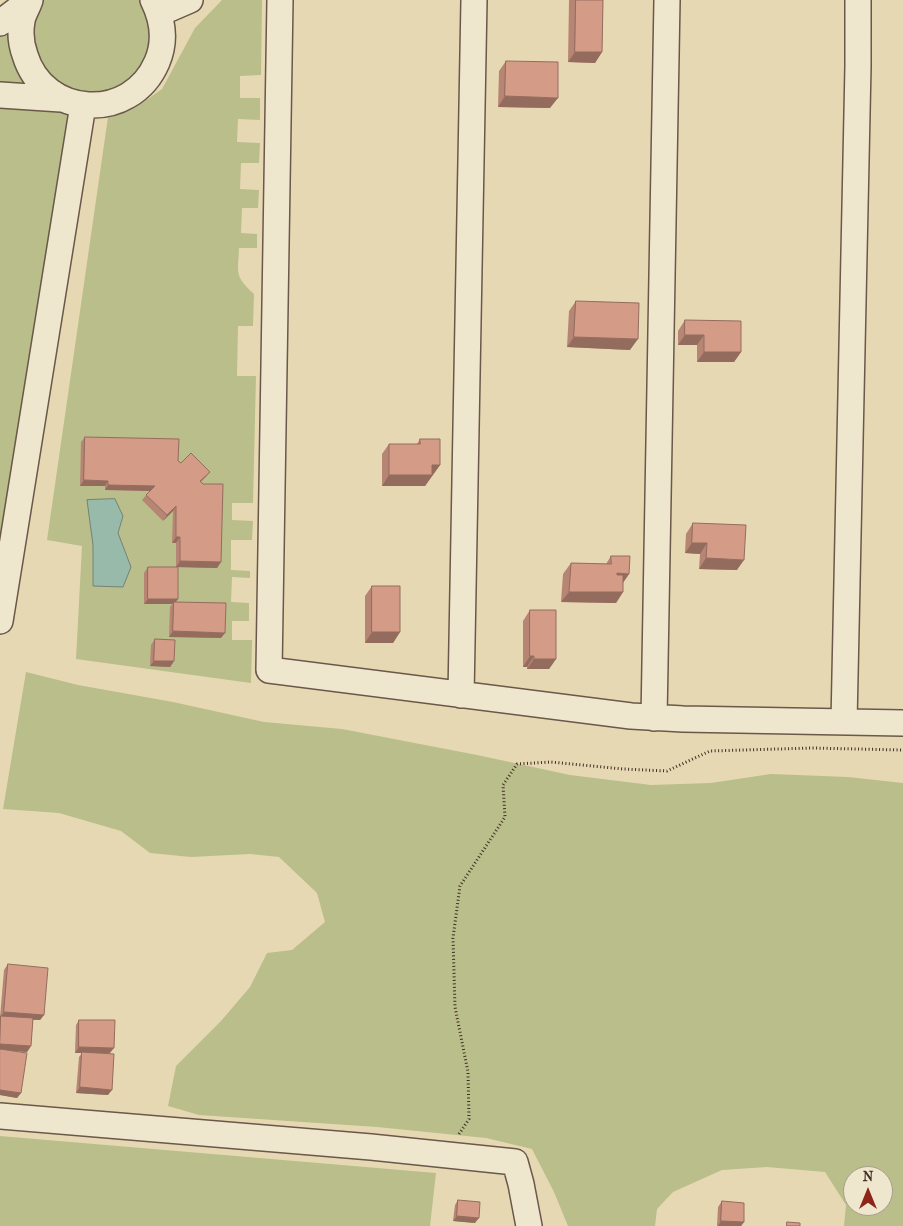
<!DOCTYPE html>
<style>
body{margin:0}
#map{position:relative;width:903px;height:1226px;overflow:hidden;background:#e7d8b4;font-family:"IM FELL French Canon",serif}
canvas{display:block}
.north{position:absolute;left:843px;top:1166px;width:50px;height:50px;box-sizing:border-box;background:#efe6ce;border:1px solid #a99c8a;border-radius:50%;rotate:0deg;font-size:14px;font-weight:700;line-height:20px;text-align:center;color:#412d25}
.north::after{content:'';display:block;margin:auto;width:18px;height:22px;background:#8f2418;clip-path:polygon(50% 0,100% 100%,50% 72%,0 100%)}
</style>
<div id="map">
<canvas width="903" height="1226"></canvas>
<div class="north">N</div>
</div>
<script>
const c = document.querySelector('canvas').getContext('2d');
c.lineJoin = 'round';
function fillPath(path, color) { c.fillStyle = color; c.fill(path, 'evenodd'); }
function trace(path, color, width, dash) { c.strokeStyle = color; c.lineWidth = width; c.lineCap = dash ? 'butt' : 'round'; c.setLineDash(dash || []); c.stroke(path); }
fillPath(new Path2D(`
 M40,0H143L151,14L152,53L130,84L94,97L57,86L33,56L32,17Z
 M222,0H262L261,75L240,76V98H260V120L238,119L237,142L260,143L259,163H241L240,189L259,190L258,208H242L241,233L257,234V248H239C238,274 234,275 254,294L253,326H238L237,376H256L253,503H232V520L253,521L252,540H231V570L250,571V578L232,577L231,602L249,603V621H232V640H252L251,683L76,659L82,546L47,540L108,117L135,108L162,89L195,28ZM177,468L200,489L176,567V543L173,511L163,521L151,491L105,490V486ZM123,516L118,533L93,586V545ZM170,607L221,638L170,637Z
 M1,32L12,36L29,79L19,91L0,90V33Z
 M0,106L76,107L4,534L0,533Z
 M26,672L78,685L173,702L264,722L342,729L477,755L570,775L651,785L711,783L771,774L848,777L903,783V1226H844L846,1205L825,1172L767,1167L722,1170L673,1192L657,1209L655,1226H568L554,1192L532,1149L486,1138L377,1127L199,1115L168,1106L176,1066L221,1021L250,987L267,953L292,950L325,922L317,893L279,857L250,854L191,857L150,853L121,831L59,813L3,809ZM853,1176H883V1206H853Z
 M0,1136L436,1173L430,1226H0Z`), '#b9be8a');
const water = new Path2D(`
 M115,499L123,516L118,533L131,567L123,587L93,586V545L87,500Z`);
fillPath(water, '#97baab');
trace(water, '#758275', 1);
const minor = new Path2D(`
 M30,0C28,7 23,14 22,21C20,32 21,44 25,55C44,118 131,123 157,62C166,41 163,20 153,0
 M280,0L269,670L631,716L683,719L903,723
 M160,13L190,0
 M0,23L30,0
 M0,95L61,99
 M0,621L83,105
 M461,695L474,0
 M654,718L667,0
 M844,722L858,66V0
 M0,1116L371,1147L515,1162L521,1184L529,1226`);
trace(minor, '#6a5849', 28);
trace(new Path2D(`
 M459,1134L469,1119L468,1072L455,1007L453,938L460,886L505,817L503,785L517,764L551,762L623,769L667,771L710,751L812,748L903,750`), '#412d25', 3, [1, 2.5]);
trace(minor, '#efe6ce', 25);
fillPath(new Path2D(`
 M569,0H603L602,52L595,63L568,62Z
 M506,61L550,108L498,107L499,71Z
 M576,301L630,350L567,347L569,311Z
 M685,320L741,352L734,362H697V345H678V331Z
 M85,437L178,461L181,463L210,472L206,477L201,482L221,562L217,568L176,567V543H172L173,511L163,521L142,500L150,491L105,490V486H80L81,442Z
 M420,439L440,465L425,486H382V454L389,444H417Z
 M693,523L737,570L699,569L700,554L685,553L686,534Z
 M611,556L629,574L623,583V592L616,603L561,602L563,574L571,563L606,564Z
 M148,567L178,599L176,602L221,638L169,637L170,607L172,604H144V573Z
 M372,586L400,632L393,643H365V596Z
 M530,610L556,659L549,669H527V667H523V621Z
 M155,639L174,661L170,667L150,666L151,645Z
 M8,964L44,1015L40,1020H33L31,1046L27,1052L8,1050L21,1093L17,1098L0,1095V1017L4,970Z
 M79,1020L110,1053H99L108,1095L76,1093L79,1057L82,1053H75L76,1025Z
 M458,1200L475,1223L453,1221L455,1205Z
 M722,1201L744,1222L741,1226H717L718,1207Z`), '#b68574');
fillPath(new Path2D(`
 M575,52H602L595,63L568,62Z
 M505,96L558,98L550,108L498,107Z
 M685,335H704L697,345H678Z
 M574,337L638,339L630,350L567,347Z
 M704,352H741L734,362H697Z
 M432,465H440L425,486H382L389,475Z
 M84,480L108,481L105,486H80Z
 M108,485L155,486L151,491L105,490Z
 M176,506L173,511L163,521L167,515Z
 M176,537H180L176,543H172Z
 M692,543H707L700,554L685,553Z
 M706,558L744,560L737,570L699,569Z
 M180,561L221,562L217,568L176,567Z
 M617,573L629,574L622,584H610Z
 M569,592H623L616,603L561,602Z
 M148,599H178L174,604V602L172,604H144Z
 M173,631L225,633L221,638L169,637Z
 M372,632H400L393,643H365Z
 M530,656H534L527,667H523Z
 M534,659H556L549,669H527Z
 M154,661H174L170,667L150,666Z
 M4,1012L44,1015L40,1020L0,1017Z
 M0,1044L31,1046L27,1052L0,1050Z
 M79,1047L114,1048L110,1053H75Z
 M80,1087L112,1090L108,1095L76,1093Z
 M0,1090L21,1093L17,1098L0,1095Z
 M457,1216L479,1218L475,1223L453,1221Z
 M721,1221L744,1222L741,1226H718Z`), '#946c5e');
const building = new Path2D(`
 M576,0H603L602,52H575Z
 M506,61L558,62V98L505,96Z
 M576,301L639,303L638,339L574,337Z
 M685,320L741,321V352H704V335H685Z
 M85,437L179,439L178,461L181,463L191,453L210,472L200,481L203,484H223L221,562L180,561V537H176V506L167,515L146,495L155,486L108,485V481L84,480Z
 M420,439H440V465H432V475H389V444H420Z
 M693,523L746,525L744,560L706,558L707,543H692Z
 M611,556H630L629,574L617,573V575H623V592H569L571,563L611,564Z
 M148,567H178V599H148Z
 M372,586H400V632H372Z
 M174,602L226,603L225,633L173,631Z
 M530,610H556V659H534V656H530Z
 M155,639L175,640L174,661H154Z
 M8,964L48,968L44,1015L4,1012Z
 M1,1016L33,1018L31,1046L0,1044Z
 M79,1020H115L114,1048L79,1047Z
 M0,1049L27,1053L21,1093L0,1090Z
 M82,1052L114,1054L112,1090L80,1087Z
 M458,1200L480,1202L479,1218L457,1216Z
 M722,1201L744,1203V1222L721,1221Z
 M787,1222L800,1223V1226H787Z`);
fillPath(building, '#d49b87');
trace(building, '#946c5e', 1);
</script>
